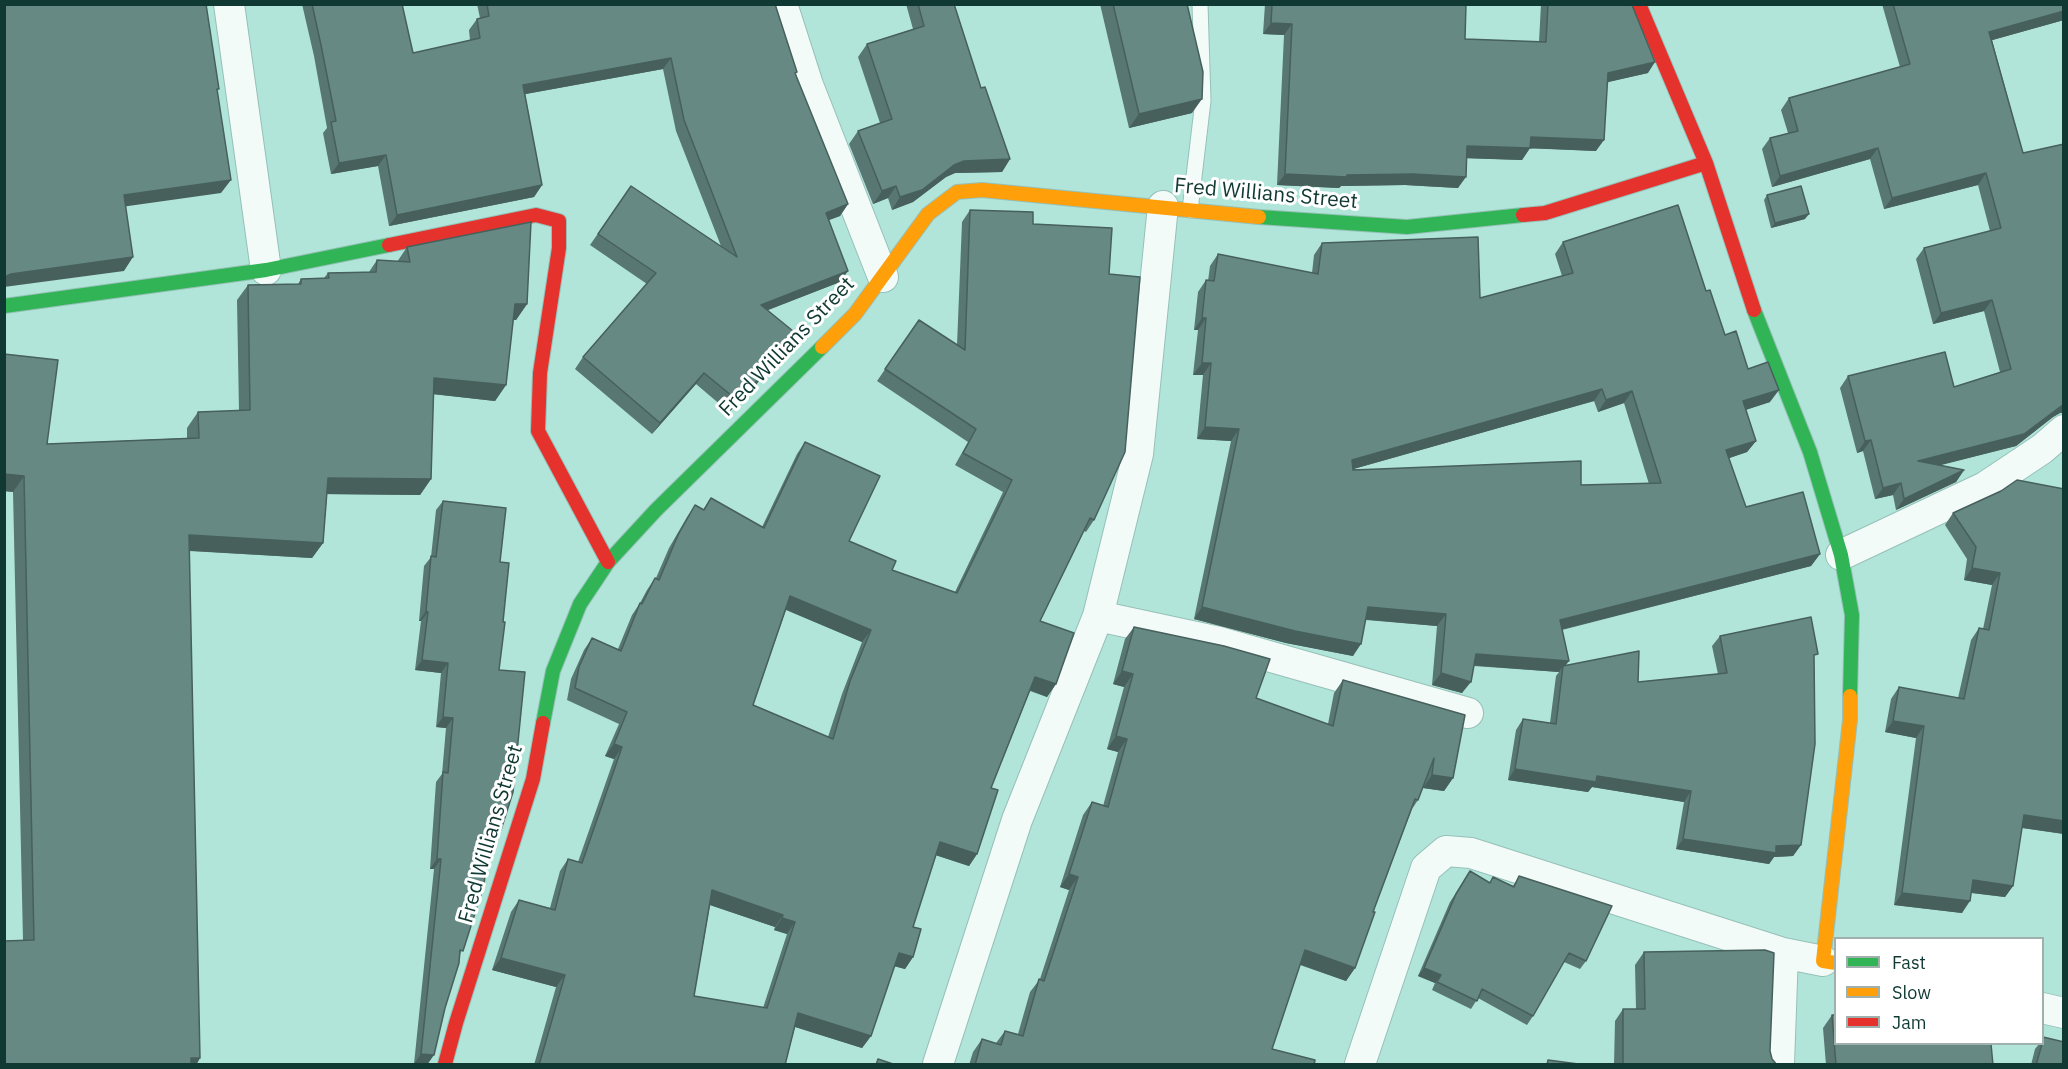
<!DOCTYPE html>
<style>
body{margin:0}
#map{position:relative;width:2068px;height:1069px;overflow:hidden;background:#b1e5da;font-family:"IBM Plex Sans",sans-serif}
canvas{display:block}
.frame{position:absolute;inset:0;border:6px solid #0f3932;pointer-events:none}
.legend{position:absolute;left:1834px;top:937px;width:210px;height:108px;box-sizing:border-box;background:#fff;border:2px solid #9fb0ad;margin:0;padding:8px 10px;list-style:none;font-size:18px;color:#0f3932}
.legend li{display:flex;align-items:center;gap:12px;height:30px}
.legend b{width:30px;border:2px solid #9fb0ad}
</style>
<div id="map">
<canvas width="2068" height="1069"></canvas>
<div class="frame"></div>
<ul class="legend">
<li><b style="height:8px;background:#30b455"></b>Fast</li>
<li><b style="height:8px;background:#ff9f0a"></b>Slow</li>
<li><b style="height:8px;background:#e5322d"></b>Jam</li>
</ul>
</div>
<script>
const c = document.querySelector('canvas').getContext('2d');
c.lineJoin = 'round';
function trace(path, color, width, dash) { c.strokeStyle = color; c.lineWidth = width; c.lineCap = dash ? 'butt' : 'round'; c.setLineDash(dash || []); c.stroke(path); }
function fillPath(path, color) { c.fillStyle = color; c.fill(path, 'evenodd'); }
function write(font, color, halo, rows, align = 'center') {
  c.font = font + ' "IBM Plex Sans",sans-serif'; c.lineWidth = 6; c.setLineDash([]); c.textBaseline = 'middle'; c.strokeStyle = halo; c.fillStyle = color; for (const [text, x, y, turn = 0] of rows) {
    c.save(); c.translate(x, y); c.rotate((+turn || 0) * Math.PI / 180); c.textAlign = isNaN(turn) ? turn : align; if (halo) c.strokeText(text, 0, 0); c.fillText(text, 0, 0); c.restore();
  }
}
const lane = new Path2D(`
 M1190,210L1203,101L1200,4`);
const street = new Path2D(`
 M229,4L266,270
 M782,4L808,85L883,277
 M1841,555L1985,487L2042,449L2064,430
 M1098,616L1219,642L1468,713
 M2042,1008L2064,1013
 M938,1064L1017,820L1098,616L1138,454L1163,206
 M1360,1064L1426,868L1446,851L1471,853L1783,953L1823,961
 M1779,1064L1783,953`);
const fast = new Path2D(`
 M1259,217L1407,227L1523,215
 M4,306L266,270L389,245
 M1754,310L1810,452L1841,555L1852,615L1850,696
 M543,723L553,671L580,604L608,562L656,510L822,347`);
const slow = new Path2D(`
 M822,347L855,314L928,214L957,192L982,190L1259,217
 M1836,963L1823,961L1850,720V696`);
const jam = new Path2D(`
 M1639,4L1706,163L1754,310
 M1523,215L1545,213L1706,163
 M389,245L536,215L559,221V248L540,373L538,431L608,562
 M445,1064L456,1023L533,779L543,723`);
trace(lane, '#96c0b7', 17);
trace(street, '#96c0b7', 32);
trace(fast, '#96c0b7', 16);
trace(slow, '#96c0b7', 16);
trace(jam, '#96c0b7', 16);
trace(lane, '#f3fbf9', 15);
trace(street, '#f3fbf9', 30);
trace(fast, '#30b455', 14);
trace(slow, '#ff9f0a', 14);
trace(jam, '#e5322d', 14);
fillPath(new Path2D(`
 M302,4H402L413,53L470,40L469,30L477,19L480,18L477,4H775L795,75L848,204L840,216L829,220L840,282L767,310L785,342L760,371L764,374L756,385L729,412L696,384L652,434L575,369L583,357L647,284L590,245L631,186L721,246L676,131L663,69L525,94L542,185L534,197L389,226L378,166L331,174L323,133L327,128L314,56Z
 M906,4H954L981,88L1010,159L1002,172L955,173L946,177L913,202L892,210L888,198L873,204L849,144L858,131L880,123L858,57L867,44L913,29Z
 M1100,4H1187L1192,113L1129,128Z
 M1265,4H1466L1465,39L1539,42L1541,4H1612L1648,73L1607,82L1596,151L1530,148L1522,160L1467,158L1458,188L1405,185L1341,186L1339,188L1277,185L1284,35L1263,34Z
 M1882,4H2064V20L1992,40L2023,153L2064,144V413H2060L2053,417L2016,446L1939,465L1964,470L1956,482L1896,510L1893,495L1875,499L1863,451L1857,453L1840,388L1848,376L1954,387L2000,372L1984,311L1933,324L1916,259L1924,248L1990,231L1978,185L1884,209L1870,159L1772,187L1762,149L1770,138L1788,133L1781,110L1789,98L1900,67Z
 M1767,195L1805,219L1771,228L1764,200Z
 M970,210L1033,224L1094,520L1086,532L1084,531L1040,621L1056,684L1047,697L1030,691L991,788L977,854L969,866L936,855L913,927V957L905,969L894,966L871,1036L862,1048L795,1027L785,1065H534L556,987L492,970L511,912L519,900L550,908L560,871L568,859L578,862L614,759L605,756L619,724L567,700L571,679L584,650L592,638L618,649L632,615L640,603L647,590L655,578H656L669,548L687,517L695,505L703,510L711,498L762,527L797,454L805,442L849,541L892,570L955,592L1003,492L955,465L968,442L877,381L919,320L957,345L962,222ZM786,610L862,642L842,694L828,737L753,705ZM710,905L775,927L774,930L787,934L763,1008L694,996Z
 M1563,242L1706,291L1725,335L1770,402L1746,410L1756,441L1747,452L1729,458L1746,507L1820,554L1811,566L1562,630L1566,665L1638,682L1718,674L1712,646L1720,636L1814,660L1801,845L1793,856L1774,857L1769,864L1676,849L1684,802L1592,787L1588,792L1508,780L1516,730L1523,719L1550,723L1556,676L1559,672L1474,666L1462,693L1432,685L1437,626L1366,620L1353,656L1286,643L1194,619L1231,441L1197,439L1203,375H1193L1198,330H1194L1198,292L1206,280L1208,281L1210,266L1218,254L1312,273L1314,255L1322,243L1480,298L1562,276L1555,254ZM1594,401L1598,412L1624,403L1649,484L1581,485L1353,469Z
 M407,247L527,304L516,320H513L506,385L495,401L433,394L431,479L420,495L327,494L323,543L312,558L189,551L200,1058L196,1065H4L23,940L13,492L4,491V354L47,444L187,438V428L198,412L239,411L237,300L248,285L298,284L301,279L324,278L328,273L369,272L377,260L397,262Z
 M2064,489V834L2022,828L2013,886L2005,897L1971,893L1962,913L1894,905L1916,738L1885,732L1891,699L1899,687L1958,698L1971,640L1979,628L1983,629L1992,585L1964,580L1967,559L1945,525L1953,513L2001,491Z
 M443,501L500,562L499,670L494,840H489L460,955L427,1065H421L414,1064L434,869H430L436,782L442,774L446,728L436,727L441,673L415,670L421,621H419L424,566L431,557L436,510Z
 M1134,627L1256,698L1328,724L1334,693L1343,680L1453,778L1444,791L1423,788V786L1418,800L1412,809L1373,912L1355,968L1346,981L1300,965L1272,1049L1314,1065H969L973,1052L982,1039L996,1043L1005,1031L1018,1034L1030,992L1040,979L1069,890L1060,887L1083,815L1092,802L1103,806L1118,752L1107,749L1124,687L1113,684L1125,639Z
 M1470,871L1489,883L1493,877L1513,886L1519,876L1586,961L1580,969L1564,962L1533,1016L1527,1025L1478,998L1471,1009L1432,990L1435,983L1418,976L1450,902Z
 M1644,952L1770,1051L1772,1059L1777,1065H1614L1615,1021L1623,1009H1636L1635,965Z
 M1832,1015L1993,1065H1826L1823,1028Z
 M2043,1037L2064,1065H2031L2035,1049L2039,1044H2043Z`), '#587672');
fillPath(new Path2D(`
 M2064,11V20L1982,43L1989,32Z
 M1271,23L1292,24L1284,35L1263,34Z
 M671,58L663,69L515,96L523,85Z
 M1655,62L1648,73L1600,84L1608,73Z
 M1202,99L1192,113L1129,128L1139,114Z
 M1531,137L1604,140L1596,151L1523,148Z
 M1467,146L1530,148L1522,160L1459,158Z
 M1878,148L1870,159L1772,187L1780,176Z
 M386,155L378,166L331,174L339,163Z
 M1010,159L1002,172L955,173L946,177L913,202L892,210L900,197L954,165L964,161Z
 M1986,173L1978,185L1884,209L1892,198Z
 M1285,174H1413L1466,177L1458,188L1405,185L1341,186L1339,188L1277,185Z
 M231,180L221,193L114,208L124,195Z
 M542,185L534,197L389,226L397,215Z
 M896,186L888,198L873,204L882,191Z
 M848,204L840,216L818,224L826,213Z
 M1809,214L1805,219L1771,228L1775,223Z
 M133,257L124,271L4,287V277L11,274Z
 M848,271L840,282L753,316L761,305Z
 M1992,300L1984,311L1933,324L1941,313Z
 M515,304H527L516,320L504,319Z
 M1202,318H1206L1198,330H1194Z
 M793,331L785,342L751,382L759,371Z
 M1202,363H1211L1203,375H1193Z
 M704,373L696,384L652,434L660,423Z
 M764,374L756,385L729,412L737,400Z
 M434,378L506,385L495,401L423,393Z
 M1602,389L1594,401L1343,472L1352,460Z
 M1779,390L1770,402L1735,413L1743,401Z
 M1632,391L1624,403L1598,412L1606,400Z
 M2064,404V413H2060L2053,417L2016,446L1910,473L1918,461Z
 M1205,427L1239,429L1231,441L1197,439Z
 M1871,440L1863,451L1857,453L1865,441Z
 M1756,441L1747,452L1718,462L1726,450Z
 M1964,470L1956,482L1896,510L1904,499Z
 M4,474L24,476L13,492L4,491Z
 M328,478L431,479L420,495L317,494Z
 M1901,483L1893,495L1875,499L1883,488Z
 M189,535L323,543L312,558L178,550Z
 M1820,554L1811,566L1552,632L1560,620Z
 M1972,568L2000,573L1992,585L1964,580Z
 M790,596L871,630L862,642L782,608Z
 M1202,607L1361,644L1353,656L1286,643L1194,619Z
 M1368,607L1446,614L1437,626L1360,619Z
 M426,611L428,612L421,621H419Z
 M1476,654L1569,661L1563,669V666L1559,672L1468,665Z
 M422,660L448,663L441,673L415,670Z
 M1122,671L1133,674L1124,687L1113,684Z
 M1441,673L1471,682L1462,693L1432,685Z
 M1035,677L1056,684L1047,697L1027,689Z
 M443,717L453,718L446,728L436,727Z
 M1893,721L1924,726L1916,738L1885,732Z
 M1116,736L1127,739L1118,752L1107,749Z
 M614,744L622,747L614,759L605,756Z
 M1515,769L1597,776L1691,791L1684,802L1592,787L1588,792L1508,780Z
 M1432,775L1453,778L1444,791L1423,788Z
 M2024,815L2064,821V834L2016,827Z
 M490,830H501L494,840H483Z
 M1683,839L1776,846L1801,845L1793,856L1774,857L1769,864L1676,849Z
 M940,842L977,854L969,866L932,854Z
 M437,859H441L434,869H430Z
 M1069,874L1078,877L1069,890L1060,887Z
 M1973,880L2013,886L2005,897L1965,892Z
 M712,890L783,915L775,927L704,903Z
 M1902,893L1970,901L1962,913L1894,905Z
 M782,918L795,922L787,934L774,930Z
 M1305,950L1355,968L1346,981L1296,963Z
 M899,953L913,957L905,969L890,965Z
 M501,958L565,975L556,987L492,970Z
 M1424,968L1441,975L1435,983L1418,976Z
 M798,1013L871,1036L862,1048L789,1025Z
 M421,1054L434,1055L427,1065L414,1064Z
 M191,1058H200L196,1065H187Z`), '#47605c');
const building = new Path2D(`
 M4,4H206L219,89H217L231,180L124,195L133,257L11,274L4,277Z
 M312,4H402L413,53L480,38L477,19L489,16L487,4H775L797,72L795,73L848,204L826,213L848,271L761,305L793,331L759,371L764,374L737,400L704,373L660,423L583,357L656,273L598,234L631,186L737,257L684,120L671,58L523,85L542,185L397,215L386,155L339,163L331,122L336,121L321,45Z
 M918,4H954L981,88L985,87L1010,159L964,161L954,165L922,190L900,197L896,186L882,191L858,131L892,119L867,44L924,26Z
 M1113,4H1187L1203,72L1202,99L1139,114Z
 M1272,4H1466L1465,39L1546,42L1548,4L1632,5L1655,62L1608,73L1604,140L1531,137L1530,148L1467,146L1466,177L1413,174L1347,175V177L1285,174L1292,24L1271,23Z
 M1893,4H2064V11L1989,32L2023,153L2064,144V404L2024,434L1918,461L1964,470L1904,499L1901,483L1883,488L1871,440L1865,441L1848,376L1945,352L1954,387L2011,369L1992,300L1941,313L1924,248L2001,228L1986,173L1892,198L1878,148L1780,176L1770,138L1798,131L1789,98L1910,64Z
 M1801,186L1809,214L1775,223L1767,195Z
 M1678,205L1706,291L1710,290L1725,335L1736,331L1748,369L1768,362L1779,390L1743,401L1756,441L1726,450L1746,507L1803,492L1820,554L1560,620L1569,661L1476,654L1471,682L1441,673L1446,614L1368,607L1361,644L1295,631L1202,607L1239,429L1205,427L1211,363H1202L1206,318H1202L1206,280L1214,281L1218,254L1318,274L1322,243L1478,237L1480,298L1573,273L1563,242ZM1602,389L1606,400L1632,391L1661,483L1581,485V461L1353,470L1352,460Z
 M970,210L1033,212V224L1112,228L1109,274L1140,277L1125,452L1094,520L1090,518L1040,621L1074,633L1056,684L1035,677L991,788L998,790L977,854L940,842L913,927L921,929L913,957L899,953L871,1036L798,1013L785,1065H539L565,975L501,958L519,900L555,910L568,859L582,863L622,747L614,744L627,712L575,688L579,667L592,638L621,651L640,603L642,604L655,578L659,580L678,535L695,505L704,510L711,498L764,528L805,442L880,476L849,541L896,561L892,570L957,593L1012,480L963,453L976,429L885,369L919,320L965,350ZM790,596L871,630L850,681L833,739L753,705ZM712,890L783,915L782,918L795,922L767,1008L694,996Z
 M531,222L527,304H515L506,385L434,378L431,479L328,478L323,543L189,535L200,1058H191V1065H4V941L34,940L24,476L4,474V354L58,360L47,444L199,438L198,412L250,410L248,285L301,284V279L329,278L328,273L376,272L377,260L410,262L407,247Z
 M2017,480L2064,489V821L2024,815L2013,886L1973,880L1970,901L1902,893L1924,726L1893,721L1899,687L1964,699L1979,628L1989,630L2000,573L1972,568L1976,547L1953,513L2001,491Z
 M443,501L506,508L500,562L509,563L503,622H505L499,670L525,672L513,792L501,830H490L484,885L463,951L460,950L459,963L445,1008L434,1055L421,1054L441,859H437L443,772L448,773L453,718L443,717L448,663L422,660L428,612L426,611L431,556L436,557Z
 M1811,617L1818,654L1814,655L1815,744L1801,845L1776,846V853L1683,839L1691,791L1597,776L1596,782L1515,769L1523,719L1556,724L1563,666L1639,651L1638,682L1727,673L1720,636Z
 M1134,627L1224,646L1270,659L1256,698L1333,726L1343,680L1465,715L1453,778L1432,775L1434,758L1418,800L1415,799L1373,912H1375L1355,968L1305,950L1272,1049L1315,1060L1314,1065H975L982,1039L1001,1045L1005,1031L1023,1036L1039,979L1044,981L1078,877L1069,874L1092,802L1108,807L1127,739L1116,736L1133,674L1122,671Z
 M1470,871L1490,883L1493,877L1514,887L1519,876L1612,906L1586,961L1569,953L1533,1016L1482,989L1477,1001L1437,982L1441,975L1424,968L1456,894Z
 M1765,950L1774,953L1770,1051L1772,1059L1777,1065H1623V1009H1645L1644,952Z
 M1832,1015H1836V1044H1991L1993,1065H1836Z
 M2043,1037L2064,1042V1065H2036L2042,1044H2043Z
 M878,1059L896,1065H876Z
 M1548,1060L1586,1065H1547Z`);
fillPath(building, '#668984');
trace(building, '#47605c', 1.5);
write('21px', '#0f3932', '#fff', [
 ["Fred Willians Street",1266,194,5],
 ["Fred Willians Street",787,347,-46],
 ["Fred Willians Street",491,834,-74]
]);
</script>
